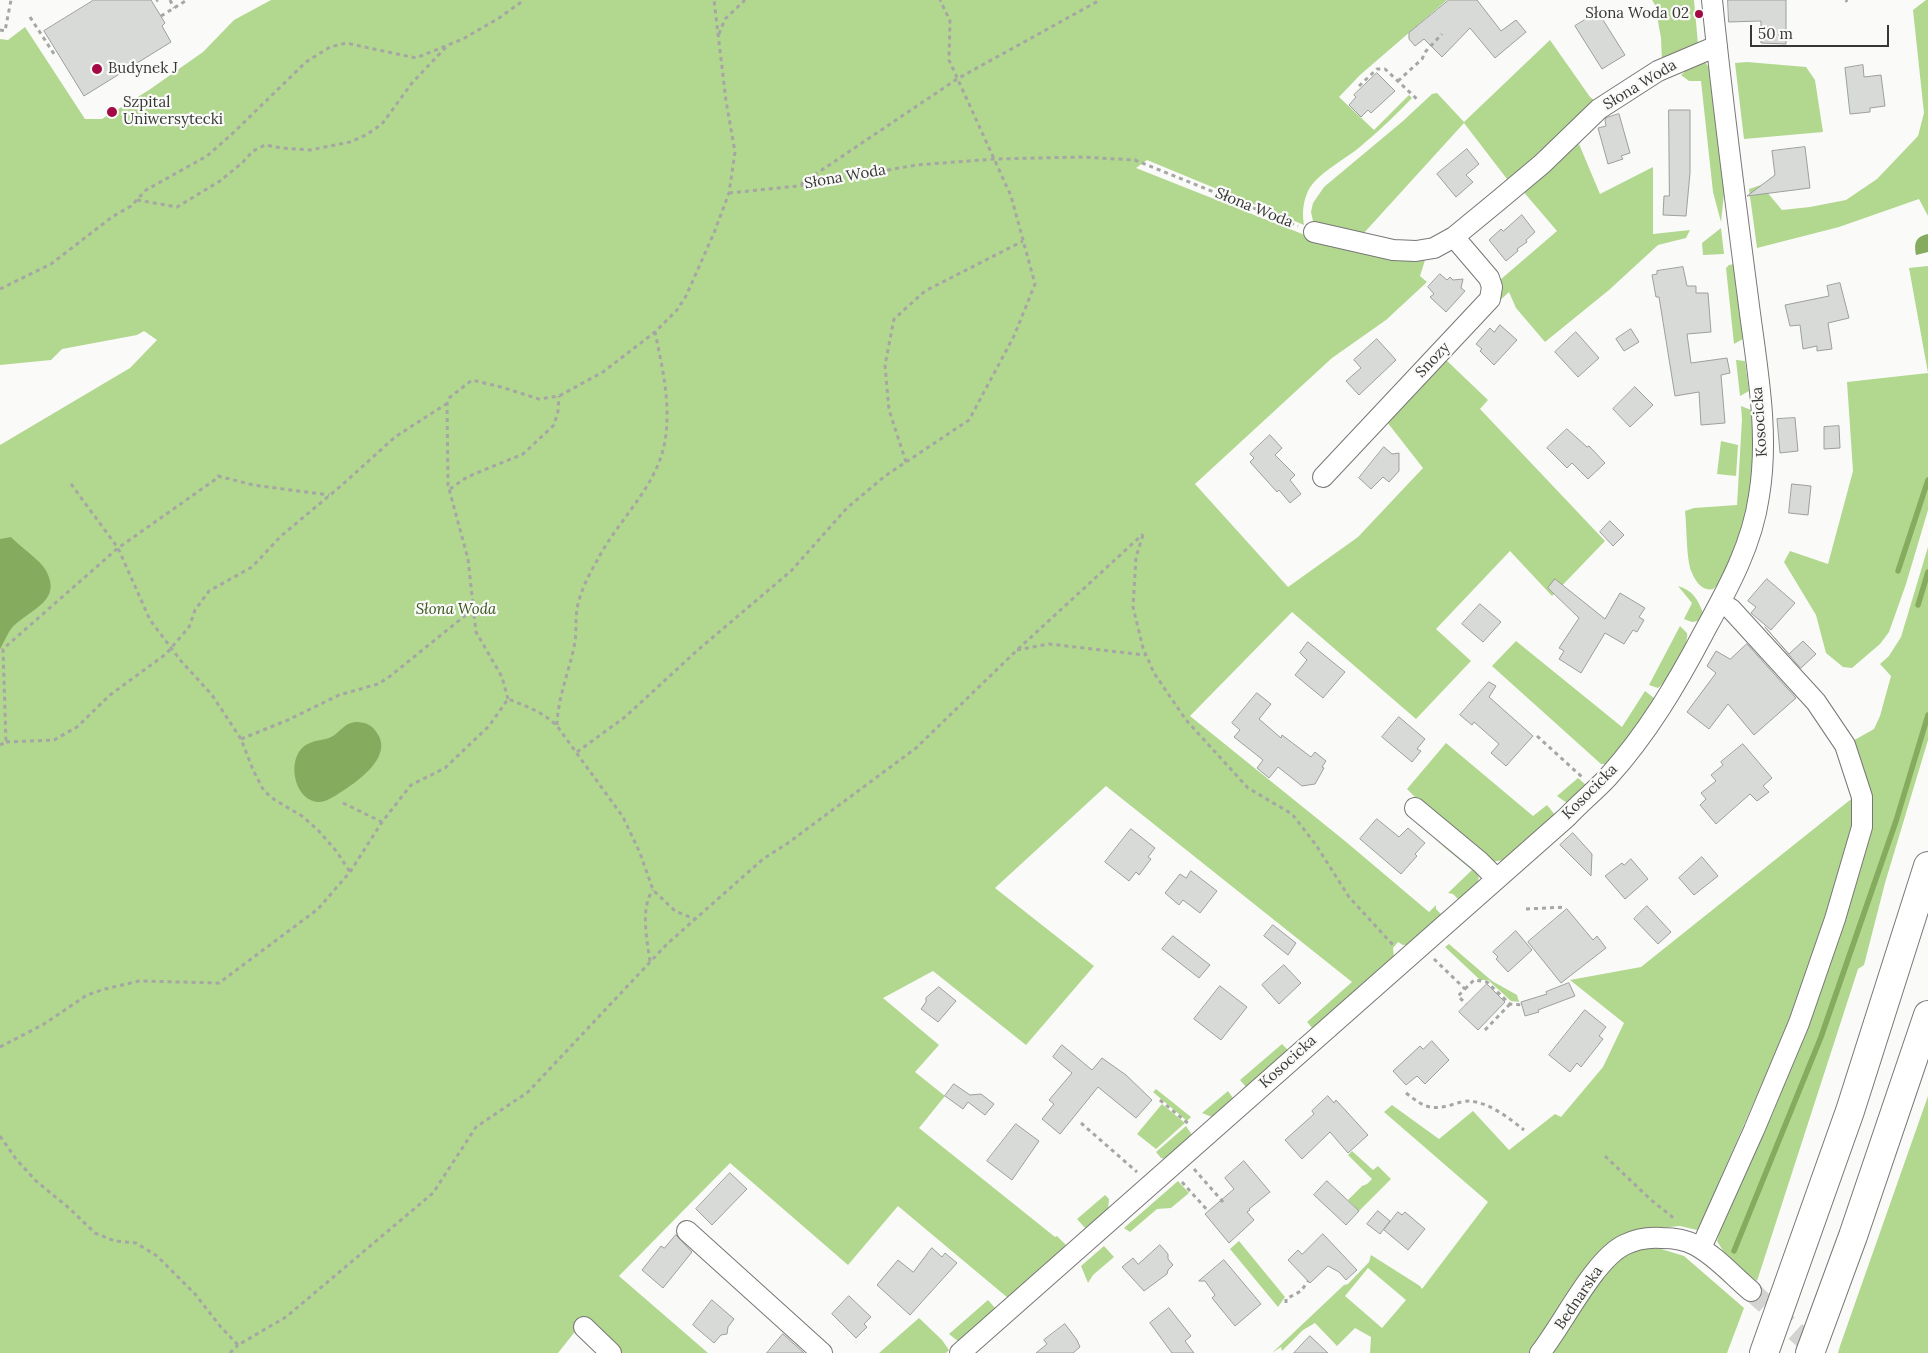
<!DOCTYPE html>
<meta charset="utf-8">
<style>
body{margin:0}
#map{position:relative;width:1928px;height:1353px;overflow:hidden;background:#fafbf8;font-family:Lora,serif}
canvas{display:block}
.scale{position:absolute;left:1750px;top:25px;width:139px;height:22px;box-sizing:border-box;border:2px solid #373736;border-top:0;padding-left:6px;font-size:15px;line-height:18px;white-space:nowrap;color:#373736;-webkit-text-stroke:4px #fafbf8;paint-order:stroke}
</style>
<div id="map">
<canvas width="1928" height="1353"></canvas>
<div class="scale">50 m</div>
</div>
<script>
const c = document.querySelector('canvas').getContext('2d');
c.lineJoin = 'round';
function fillPath(path, color) { c.fillStyle = color; c.fill(path, 'evenodd'); }
function trace(path, color, width, dash) { c.strokeStyle = color; c.lineWidth = width; c.lineCap = dash ? 'butt' : 'round'; c.setLineDash(dash || []); c.stroke(path); }
function write(font, color, halo, rows, align = 'center') {
  c.font = font + ' Lora,serif'; c.lineWidth = 4.5; c.setLineDash([]); c.textBaseline = 'middle'; c.strokeStyle = halo; c.fillStyle = color; for (const [text, x, y, turn = 0] of rows) {
    c.save(); c.translate(x, y); c.rotate((+turn || 0) * Math.PI / 180); c.textAlign = isNaN(turn) ? turn : align; if (halo) c.strokeText(text, 0, 0); c.fillText(text, 0, 0); c.restore();
  }
}
fillPath(new Path2D(`
 M271,0H1447L1360,75L1339,97L1374,130L1409,95L1412,98C1396,115 1379,131 1361,146C1346,159 1317,173 1308,191C1303,202 1302,213 1304,225L1147,160L1136,168L1315,239L1426,257L1420,276L1427,282L1386,320L1332,358L1195,484L1288,587L1358,537L1423,468L1387,422L1444,358L1488,400L1480,409L1605,541L1552,596L1510,551L1436,629L1471,661L1416,719L1292,612L1190,716L1345,841L1429,912L1436,905V909L1441,914L1440,917L1408,945H1403L1398,942L1393,948L1394,957L1313,1029L1307,1022L1352,982L1106,786L995,888L1094,966L1026,1045L933,971L883,998L939,1045L915,1072L945,1096L919,1128L1055,1237L1057,1236L1066,1245L1008,1298L898,1206L848,1265L730,1163L619,1276L708,1353H619L585,1319L558,1353H0V445L130,368L157,340L144,331L137,335L62,349L51,360L0,365V39L8,40L25,27L85,119H102L149,90L203,52L234,20Z
 M1652,0H1694L1698,44L1662,63L1661,38L1655,5Z
 M1926,0H1928V216L1919,199L1839,227L1757,248L1749,189L1761,185L1782,210L1810,207L1846,200L1877,179L1918,136L1924,113L1913,10Z
 M1550,40L1590,97L1596,102L1503,187L1500,186L1507,179L1464,123L1363,234L1413,243L1445,236L1410,247L1314,226L1311,212L1313,203L1324,187L1403,121L1432,94L1437,93L1464,122Z
 M1705,62L1710,69L1725,184L1721,222L1713,192L1701,81H1689L1681,75L1691,66Z
 M1747,62L1806,67L1815,80L1823,132L1744,139L1735,63Z
 M1596,121L1579,144L1600,194L1653,167V234L1690,230L1686,238L1658,245L1609,290L1545,342L1516,308L1509,292L1494,306L1465,241L1468,238L1500,280L1557,231L1522,190L1565,151L1579,144L1578,141Z
 M1721,228L1724,254L1703,255L1702,243Z
 M1734,264L1743,339L1734,344L1726,268L1729,265Z
 M1928,266V510L1906,584L1889,632L1880,644L1852,668L1843,667L1826,653L1816,615L1784,562L1790,551L1828,564L1853,471L1847,382L1928,373L1909,268Z
 M1736,360L1745,361L1749,391L1740,396Z
 M1741,406L1751,410C1752,433 1755,459 1753,482C1751,499 1727,582 1713,589C1710,590 1705,589 1702,587C1697,584 1692,574 1690,568C1686,551 1687,530 1685,511L1694,508L1737,505L1742,419Z
 M1721,441L1738,445L1736,476L1717,474Z
 M1928,547V740L1885,883L1864,965L1858,969L1757,1281L1728,1259L1717,1241L1725,1214L1773,1113L1823,985L1859,875L1870,821L1851,742L1874,729L1880,716L1891,676L1880,664L1889,656L1901,637Z
 M1678,586C1692,590 1698,599 1703,613L1698,621L1692,622L1684,619L1692,603Z
 M1680,626L1687,633C1690,644 1668,682 1658,688L1649,685Z
 M1516,641L1622,727L1645,691L1654,698L1626,742L1606,764H1601L1492,666Z
 M1446,743L1533,816L1547,805L1555,815L1504,860L1491,862L1453,827V826L1424,806L1407,789Z
 M1578,778L1586,785L1567,803L1557,796Z
 M1855,796L1852,823L1833,892L1790,1019L1719,1182L1704,1224L1697,1230L1680,1226L1637,1230L1532,1353H1370L1371,1337L1355,1328L1337,1346L1315,1323L1303,1330L1282,1351L1281,1347L1272,1353L1344,1285L1348,1284L1369,1262L1371,1255L1420,1286L1422,1289L1488,1202L1384,1112L1392,1105L1439,1139L1473,1111L1509,1150L1555,1114L1561,1117L1603,1067L1624,1023L1570,980L1641,967ZM1368,1268L1406,1300L1382,1328L1345,1296Z
 M1433,838L1479,873L1478,884L1459,900L1453,894L1448,893L1472,870Z
 M1449,944L1492,981L1517,995L1519,1002L1511,1001L1488,980H1480L1478,978L1445,947Z
 M1282,1044L1288,1050L1246,1087L1240,1080Z
 M1156,1089L1191,1117L1187,1121L1153,1092Z
 M1228,1091L1233,1098L1212,1117L1202,1113Z
 M1928,1096V1353H1838L1840,1346Z
 M1162,1104L1185,1123L1156,1149L1137,1134Z
 M1186,1126L1192,1135L1165,1159L1161,1158L1156,1152Z
 M1352,1151L1373,1170L1378,1166L1391,1179L1359,1211L1348,1200L1362,1186L1367,1184L1372,1179L1348,1155Z
 M1178,1181L1189,1193L1171,1208L1157,1209L1130,1232L1124,1228Z
 M1105,1195L1109,1199L1108,1210L1086,1229L1077,1219Z
 M1239,1241L1285,1297L1278,1307L1230,1249Z
 M1648,1245L1684,1256L1744,1308L1727,1353H1548L1604,1270L1631,1250Z
 M1104,1246L1114,1257L1093,1275L1088,1283L1081,1266Z
 M988,1300L996,1309L959,1342L949,1334Z
 M919,1318L942,1340L949,1350L946,1353H879Z`), '#b2d78f');
fillPath(new Path2D(`
 M1928,234V252L1916,255C1914,243 1915,237 1928,234Z
 M11,537C19,546 40,560 45,569C65,602 27,610 11,629C7,634 4,643 0,649V539Z
 M358,722C367,723 372,725 377,733C394,757 356,783 338,794C333,797 324,803 318,802C292,800 285,752 310,743C316,740 323,740 329,738C341,733 343,722 358,722Z`), '#85ab5e');
trace(new Path2D(`
 M1898,571L1928,480
 M1918,605L1928,572
 M1734,1251L1821,1037L1896,821L1928,715`), '#85ab5e', 5.5);
const building = new Path2D(`
 M94,0H151L165,23L162,26L171,42L84,96L44,31Z
 M1449,0H1477L1501,31L1516,20L1526,32L1495,58L1470,28L1442,57L1424,39L1415,46L1409,39V33Z
 M1728,0H1786V44L1761,43V21L1729,22Z
 M1598,12L1625,55L1602,69L1575,26Z
 M1863,65L1864,77L1881,75L1885,106L1870,108V112L1850,114L1845,68Z
 M1377,73L1395,91L1371,113L1368,110L1361,117L1349,105L1356,97L1354,95Z
 M1669,110H1690V173L1686,216L1663,215L1664,196H1669Z
 M1619,114L1630,153L1621,156L1623,159L1608,164L1598,128L1606,126L1605,120L1606,118Z
 M1805,147L1810,188L1747,196L1775,175L1772,151Z
 M1467,149L1479,164L1466,175L1473,182L1456,197L1437,174Z
 M1522,215L1535,232L1526,240L1527,242L1517,249L1518,251L1506,261L1489,240L1501,229L1503,231Z
 M1683,267L1687,286H1696V293H1708L1711,332L1687,334L1691,363L1727,358L1730,373L1721,375L1725,423L1701,425L1699,392L1675,396L1659,297H1656L1652,275L1657,274V271Z
 M1440,274L1447,280L1450,277L1453,280L1463,279L1461,288L1465,291L1446,312L1430,297L1434,294L1428,287Z
 M1840,283L1849,318L1828,323L1832,349L1817,351V346L1803,349L1800,325L1790,326L1785,305L1829,296L1827,286Z
 M1500,325L1517,340L1494,365L1480,351L1482,349L1476,344L1490,328L1494,332Z
 M1631,329L1639,342L1624,351L1616,339Z
 M1576,332L1599,358L1578,377L1555,352Z
 M1377,339L1396,360L1359,395L1346,381L1361,368L1354,360Z
 M1635,387L1653,405L1630,427L1613,409Z
 M1795,418L1798,451L1780,453L1777,419Z
 M1839,426L1840,448L1824,449V427Z
 M1567,429L1587,447L1589,446L1605,463L1588,479L1572,463L1567,468L1547,448Z
 M1270,435L1282,448L1275,455L1295,475L1290,480L1301,494L1290,503L1279,490L1277,492L1250,462L1254,458L1250,454Z
 M1384,447L1392,454L1399,453V471L1389,482L1383,477L1371,489L1359,478Z
 M1792,484L1811,486L1808,515L1789,513Z
 M1610,521L1624,535L1613,546L1600,532Z
 M1555,579L1605,619L1620,593L1645,608L1639,617L1644,620L1637,632L1633,630L1624,644L1605,633L1581,673L1559,659L1564,651L1559,648L1579,618L1548,588Z
 M1767,579L1795,603L1771,630L1751,613L1756,607L1748,601Z
 M1480,604L1501,622L1483,642L1462,624Z
 M1765,627L1789,654L1803,641L1816,654L1801,668Z
 M1308,642L1345,672L1323,698L1295,675L1307,660L1300,653Z
 M1747,644L1796,698L1754,735L1728,704L1709,729L1687,712L1716,673L1707,666L1716,651L1730,659Z
 M1489,682L1496,686L1489,697L1533,736L1506,766L1491,753L1499,744L1474,722L1472,725L1460,715Z
 M1257,693L1271,704L1259,719L1281,738L1282,735L1311,757L1315,752L1326,761L1322,767L1324,768L1315,784L1302,786L1278,767L1269,778L1257,768L1263,760L1234,737L1240,730L1232,723Z
 M1399,717L1425,739L1417,749L1421,751L1412,762L1382,737Z
 M1743,744L1772,778L1763,786L1769,792L1757,801L1750,794L1716,824L1700,805L1706,799L1701,793L1716,781L1711,775L1723,765L1721,762Z
 M1377,819L1399,837L1408,828L1425,843L1415,854L1417,856L1401,874L1360,839Z
 M1131,829L1155,848L1148,857L1151,859L1139,875L1136,872L1129,881L1105,862Z
 M1573,833L1592,854L1591,876L1560,845Z
 M1702,857L1718,876L1694,895L1679,878Z
 M1631,859L1648,879L1625,899L1605,876L1622,863L1624,865Z
 M1191,871L1217,891L1200,913L1183,900L1179,905L1165,893L1180,874L1186,878Z
 M1647,906L1671,932L1658,944L1634,919Z
 M1567,909L1593,940L1597,936L1606,948L1561,983L1528,942Z
 M1273,925L1296,943L1288,955L1264,936Z
 M1516,931L1532,950L1508,972L1496,959L1498,957L1493,952Z
 M1173,936L1210,965L1199,978L1162,949Z
 M1284,965L1301,983L1279,1004L1262,985Z
 M1569,983L1575,996L1538,1010L1539,1012L1525,1016L1521,1002L1547,994L1546,992Z
 M1487,984L1505,1002L1478,1030L1459,1012Z
 M1220,986L1247,1007L1221,1040L1194,1019Z
 M939,987L956,1001L938,1022L921,1009L926,1002V998Z
 M1585,1010L1606,1027L1599,1036L1603,1039L1581,1067L1577,1063L1570,1072L1549,1055Z
 M1432,1041L1449,1060L1425,1084L1417,1076L1406,1085L1393,1071L1420,1046L1423,1049Z
 M1062,1045L1092,1070L1102,1058L1126,1075L1152,1100L1136,1118L1098,1087L1060,1134L1042,1119L1054,1104L1049,1100L1072,1073L1053,1057Z
 M954,1084L970,1095L981,1094L994,1104L985,1115L968,1102L963,1109L945,1096Z
 M1328,1096L1334,1103L1336,1100L1368,1135L1348,1153L1330,1132L1302,1159L1285,1140L1314,1114L1312,1111Z
 M1016,1124L1039,1141L1012,1180L987,1161Z
 M1244,1161L1270,1192L1249,1209L1250,1210L1247,1212L1254,1220L1229,1243L1205,1214L1234,1189L1225,1178Z
 M730,1173L747,1189L712,1225L696,1209Z
 M1327,1181L1359,1211L1346,1225L1314,1195Z
 M1378,1211L1390,1221L1380,1234L1367,1224Z
 M1398,1212L1402,1215L1405,1212L1425,1229L1408,1250L1384,1230Z
 M1323,1234L1357,1270L1346,1280L1339,1272L1328,1266L1310,1283L1288,1260L1298,1250L1302,1254Z
 M676,1235L692,1252L663,1288L642,1270L661,1246L664,1248Z
 M1160,1245L1168,1254V1259L1173,1265L1168,1270L1167,1274L1144,1291L1122,1267L1133,1258L1138,1264Z
 M932,1248L942,1257L945,1253L957,1263L910,1315L877,1285L898,1260L913,1272Z
 M1224,1260L1261,1304L1235,1326L1212,1298L1215,1295L1205,1281H1199Z
 M849,1296L871,1317L864,1324L867,1327L856,1338L832,1314Z
 M712,1300L734,1319L728,1327L727,1334L721,1335L714,1343L693,1325Z
 M1169,1308L1191,1336L1185,1341L1194,1353H1172L1150,1323Z
 M1065,1324L1077,1340L1080,1347L1073,1353H1036L1047,1344L1044,1340Z
 M783,1334L804,1353H767Z
 M1310,1336L1328,1353H1294Z`);
fillPath(building, '#d8dad7');
trace(building, '#9d9f9c', 1);
trace(new Path2D(`
 M1751,1291L1819,1353`), '#d3d4d1', 20, [20, 10]);
const minor = new Path2D(`
 M1314,232L1393,250L1416,251L1434,248L1454,237L1499,200L1542,164L1599,109L1658,71L1717,46
 M1323,477L1490,299L1492,287L1489,278L1454,237
 M1415,808L1480,862L1496,878
 M687,1231L822,1353
 M1701,1248L1754,1130L1799,1023L1835,919L1862,827V797L1845,745L1816,702L1731,609L1721,603
 M584,1327L611,1353
 M960,1353L1567,817C1580,803 1595,791 1608,777C1647,734 1676,685 1703,634C1727,590 1752,546 1759,496C1770,431 1756,363 1748,298C1735,199 1722,100 1712,0
 M1540,1353C1563,1324 1594,1260 1624,1245C1636,1239 1649,1237 1662,1238C1674,1238 1684,1239 1695,1245C1716,1256 1733,1276 1751,1291`);
const highway = new Path2D(`
 M1764,1353L1850,1111L1928,866
 M1810,1353L1853,1236L1928,1015`);
trace(minor, '#777876', 22);
trace(highway, '#777876', 30);
trace(new Path2D(`
 M170,0L174,8
 M1846,0L1847,2
 M156,1L158,0
 M161,16L187,0
 M30,17L54,54
 M0,30L5,31L11,0
 M719,34L725,19L745,0
 M1398,81L1422,59L1426,51L1442,34
 M1359,86L1377,69H1385L1418,100
 M801,184L957,79L1100,0
 M729,193L798,186L916,165L995,159L1080,157L1135,160L1298,226
 M137,200L177,207L220,181L243,162L253,151L265,145L282,148L310,150L350,142L366,135L382,124L412,83L447,46
 M0,289L51,264L112,217L131,206L146,190L207,156L232,134L306,62L330,47L346,43L416,58L463,39L499,18L524,0
 M906,462L889,410L885,365L894,319L925,291L1023,241
 M71,484L118,548L150,620L181,661L212,695L241,739L253,770L264,791L275,800L302,816L318,830L337,852L350,872
 M450,489L467,477L523,454L554,425L558,411L559,396
 M1143,535L1136,557L1133,607L1143,648L1154,673L1186,720L1248,788L1292,814L1316,845L1349,897L1393,945
 M1017,650L1049,644L1145,655
 M508,699L502,677L476,632L468,559L448,485L447,404L449,398L472,380L501,387L539,399L559,396L603,372L655,332L677,310L686,296L714,233L729,193L735,152L726,101L714,0
 M557,725C558,697 568,675 574,647C577,635 575,622 577,609C580,591 590,573 599,557C621,516 661,483 666,434C670,399 662,366 655,332
 M1537,736L1582,777
 M241,739L288,720L339,695L378,684L389,677L472,610
 M6,742L54,740L77,727L110,695L166,654L189,627L195,610L209,591L252,567L281,536L342,485L395,437L446,404
 M0,745L6,742L3,649L118,548L216,479L218,476L253,485L329,495
 M577,752L625,717L699,649L791,571L847,508L885,476L969,420L1014,336L1035,284L1011,196L949,60L950,21L940,0
 M343,803L382,822
 M1526,909L1566,907
 M1434,959L1465,989L1458,996L1466,1004
 M650,961C647,941 640,907 653,890
 M1465,989L1474,980L1487,982L1510,1004L1522,1005
 M1485,1030L1510,1004
 M0,1047L44,1024L87,995L105,989L139,981L219,983L318,909L350,872L382,822L411,785L445,768L489,726L508,699C526,706 543,712 557,726L623,817L640,853L653,890L675,911L695,919
 M1406,1093C1423,1106 1429,1111 1451,1105C1457,1103 1464,1101 1470,1101C1490,1103 1509,1118 1524,1130
 M1160,1100L1190,1125
 M1081,1123L1137,1172
 M0,1136L16,1159L36,1181L69,1208L95,1233L115,1241L136,1243L157,1256L195,1294L220,1326L238,1345L286,1317L433,1193L476,1127L528,1092L667,944L763,859L788,843L916,748L1017,650L1143,534
 M1605,1156L1650,1199L1676,1220
 M1194,1169L1223,1202
 M1182,1182L1208,1211
 M1286,1303V1299L1301,1291L1308,1281
 M230,1353L238,1345`), '#a6a6a4', 3, [4, 4]);
trace(minor, '#fff', 20);
trace(highway, '#fff', 28);
for (const [x, y, r, color] of [
 [1699,14,5,"#a30944"],
 [97,69,6,"#a30944"],
 [112,112,6,"#a30944"]
]) { const dot = new Path2D(); dot.arc(x, y, r, 0, 2 * Math.PI); c.fillStyle = color; c.fill(dot); trace(dot, '#fafbf8', 2); }
write('15px', '#373736', '#fafbf8', [
 ["Słona Woda 02",1689,14,"right"],
 ["Budynek J",108,69],
 ["Szpital",123,103],
 ["Uniwersytecki",123,120]
], 'left');
write('15px', '#373736', '#fafbf8', [
 ["Słona Woda",1640,85,-31],
 ["Słona Woda",845,177,-10],
 ["Słona Woda",1254,208,22],
 ["Snozy",1433,360,-47],
 ["Kosocicka",1760,422,-94],
 ["Kosocicka",1590,792,-45],
 ["Kosocicka",1288,1062,-42],
 ["Bednarska",1579,1298,-56]
]);
write('italic 15px', '#38511b', '#fafbf8', [
 ["Słona Woda",456,610]
]);
</script>
